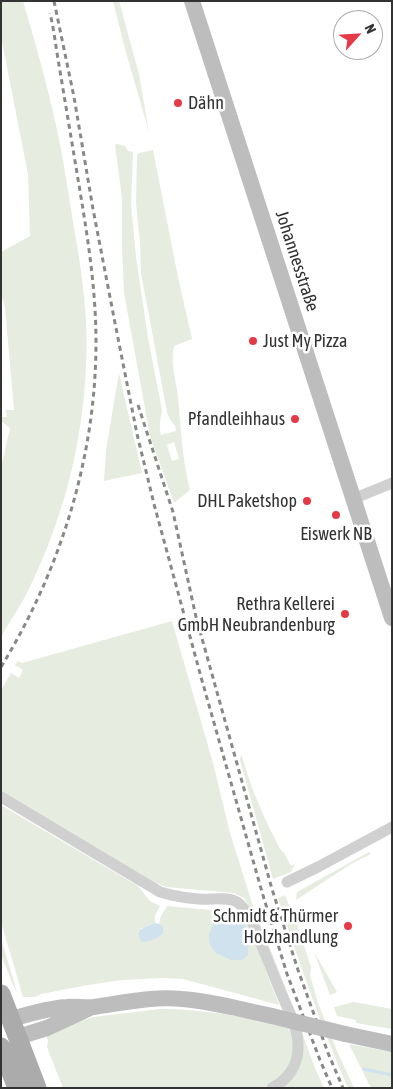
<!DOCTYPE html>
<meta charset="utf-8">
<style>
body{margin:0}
#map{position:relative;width:393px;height:1089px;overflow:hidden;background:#fff;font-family:"Asap Condensed",sans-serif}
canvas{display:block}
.frame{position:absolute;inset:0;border:2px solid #333;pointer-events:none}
.north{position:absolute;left:333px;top:10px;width:50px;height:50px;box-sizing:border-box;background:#fff;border:1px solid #adadad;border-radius:50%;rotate:64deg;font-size:14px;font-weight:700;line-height:20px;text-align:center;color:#333}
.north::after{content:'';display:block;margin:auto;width:18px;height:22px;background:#e63946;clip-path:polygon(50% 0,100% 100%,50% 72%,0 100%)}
</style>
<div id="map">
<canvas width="393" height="1089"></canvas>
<div class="frame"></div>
<div class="north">N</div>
</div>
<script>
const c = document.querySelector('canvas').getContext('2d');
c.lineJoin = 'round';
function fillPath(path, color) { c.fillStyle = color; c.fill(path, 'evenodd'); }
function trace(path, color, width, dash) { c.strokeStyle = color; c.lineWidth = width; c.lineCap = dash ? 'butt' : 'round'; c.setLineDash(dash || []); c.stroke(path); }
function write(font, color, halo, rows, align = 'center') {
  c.font = font + ' "Asap Condensed",sans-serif'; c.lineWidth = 5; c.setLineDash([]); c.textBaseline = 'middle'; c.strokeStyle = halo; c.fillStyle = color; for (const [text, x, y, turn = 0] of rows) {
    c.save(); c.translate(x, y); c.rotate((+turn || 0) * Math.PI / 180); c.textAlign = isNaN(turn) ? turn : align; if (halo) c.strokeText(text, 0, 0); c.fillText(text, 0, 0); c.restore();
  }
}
fillPath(new Path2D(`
 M1,1H23C35,42 47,84 56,125C63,157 68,190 73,222C79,255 84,287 86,320C89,391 78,465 53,532C46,552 37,572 28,591C20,607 10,621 1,637V468L10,428L1,421V417H7L6,410H14L5,308L1,293V252L30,236L28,174L1,37Z
 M113,1H119L139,74L149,132L125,49Z
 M117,144L125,146L128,151L133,152L131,204L136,257L148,338L162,410C161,419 158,427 161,435L176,431C176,425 174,425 171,421C169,418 168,414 167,412L141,273L140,243L136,203L137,155L139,153L153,150L178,277L192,339L174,346C170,362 176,380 178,397C181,428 182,459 190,490L174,503L150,436L124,293L122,247V198L115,145ZM174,442L179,459L172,461L167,445Z
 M119,373L142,473L104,481L106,450Z
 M172,621L213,763L230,833L253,906L285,986L315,1068L324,1088H279L301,1055L250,908L244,898L234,893L166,887L153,882L1,792V690L11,673L19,678L23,670L15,665L18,661L22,663Z
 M241,754L252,788L266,821L280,849L284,853L291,866L295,864L291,872L273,879L240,760Z
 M1,805L138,886L150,901L160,906L155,915V923L140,929L163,926L159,924L161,916L167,906L212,910H238L241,912L254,940L279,1005L183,979L162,978L122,980L88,985L41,994L35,997H23L1,922Z
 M369,852L371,854L351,864L296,900L297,892Z
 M285,895L297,925L311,967L310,975L318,1003L337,1051L354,1088H348C321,1026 299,962 278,898Z
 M1,938L17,992L13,985L1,955Z
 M314,952L337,992L330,995Z
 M354,1002L392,1009V1029L356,1023V1020L337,1016L334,1007Z
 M160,1009C205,1009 249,1017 292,1029L294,1036L292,1064L274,1083L265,1088H63L48,1050L47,1046L48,1041L46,1034L70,1024L93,1017Z
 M349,1044L392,1052V1088H371Z`), '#e6ecdf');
fillPath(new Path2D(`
 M232,914C232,914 239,918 240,918C249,926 249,944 248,955L242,960H231L216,953L210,945L209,934L214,923L223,916Z
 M155,923L159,924L163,926V933C159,938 149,942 142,942C132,930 146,927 155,923Z`), '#cfe2ee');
trace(new Path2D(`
 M364,1069L392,1075`), '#cfe2ee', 3);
trace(new Path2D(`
 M353,499L392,483
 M1,797L160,892C173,896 186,898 199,899C211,900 226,896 237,902C245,907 249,917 253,924C262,947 272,970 281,993C288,1009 299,1029 298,1048C298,1065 288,1080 272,1088
 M287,882L318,867L392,827`), '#d0d0d0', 11);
trace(new Path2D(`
 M192,1L392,618
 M11,1019C29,1014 48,1008 67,1007C76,1006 85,1008 94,1007C123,1003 152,996 182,999C212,1001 242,1010 272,1016
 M345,1034L392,1044
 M18,1037L47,1028L90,1008`), '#bdbdbd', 16);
trace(new Path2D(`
 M1,994L37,1088
 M1,1047L17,1088`), '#ababab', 19);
trace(new Path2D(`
 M54,1L74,97L93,209L115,323L137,434L154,504L201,677L262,892L287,974L320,1060L332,1088
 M138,405L173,512L196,617L272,889L298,970L328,1053L343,1088
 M1,667C61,569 96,456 96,342C96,279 84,216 74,155C69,125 64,95 59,65C56,48 54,30 50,13`), '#888', 3, [5, 4]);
trace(new Path2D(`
 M272,1016L345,1034`), '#bdbdbd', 16);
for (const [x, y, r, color] of [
 [178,103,5,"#e63946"],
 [253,341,5,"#e63946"],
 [295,419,5,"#e63946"],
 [307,501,5,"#e63946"],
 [336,515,5,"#e63946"],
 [345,614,5,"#e63946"],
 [348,926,5,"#e63946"]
]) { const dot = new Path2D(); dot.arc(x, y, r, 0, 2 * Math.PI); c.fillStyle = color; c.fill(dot); trace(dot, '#fff', 2); }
write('18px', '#333', '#fff', [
 ["Dähn",188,103,"left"],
 ["Just My Pizza",263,341,"left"],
 ["Pfandleihhaus",285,419],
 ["DHL Paketshop",297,501],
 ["Eiswerk NB",336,534,"center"],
 ["Rethra Kellerei",335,604],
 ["GmbH Neubrandenburg",335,625],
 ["Schmidt & Thürmer",338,916],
 ["Holzhandlung",338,937]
], 'right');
write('18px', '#333', '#fff', [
 ["Johannesstraße",297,261,72]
]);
</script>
